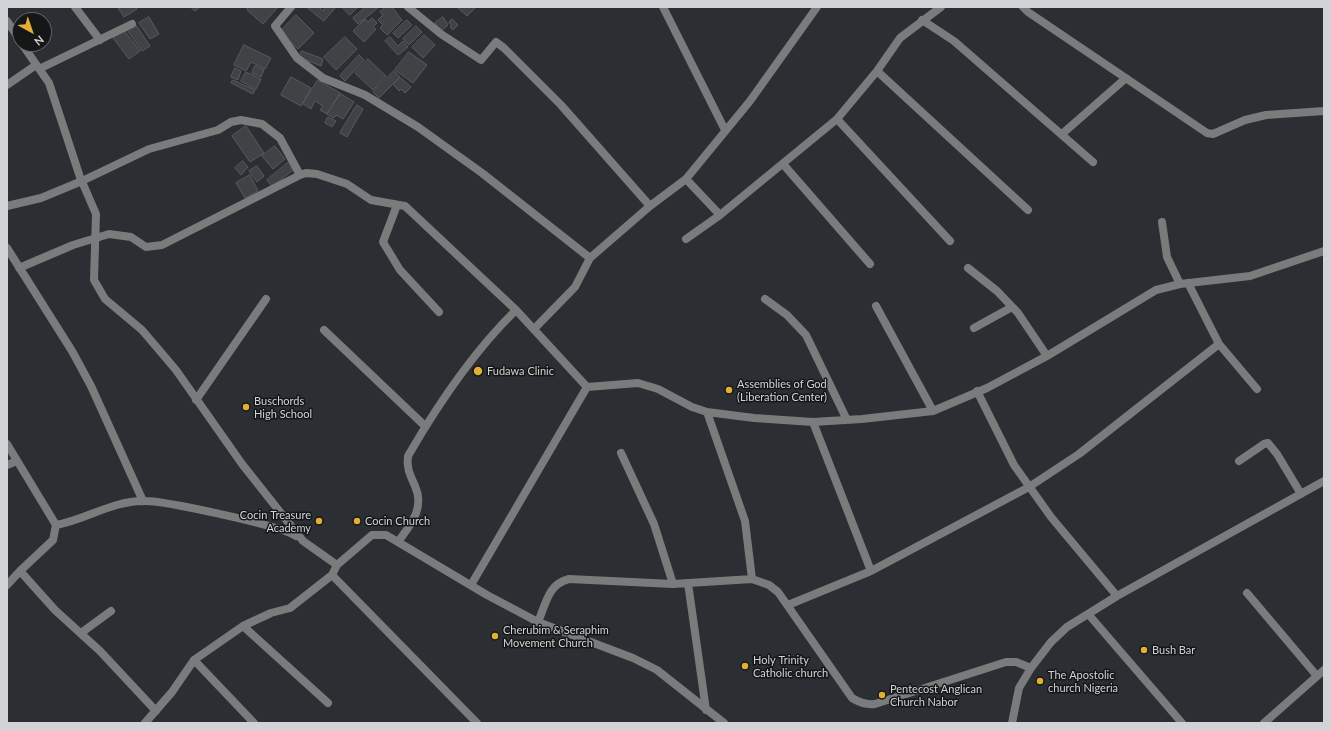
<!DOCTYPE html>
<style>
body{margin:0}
#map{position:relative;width:1331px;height:730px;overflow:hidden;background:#2b2e32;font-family:Lato,sans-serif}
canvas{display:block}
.frame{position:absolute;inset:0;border:8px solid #d1d3d6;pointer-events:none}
.north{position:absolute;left:12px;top:12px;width:40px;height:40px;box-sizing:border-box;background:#151618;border:1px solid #606264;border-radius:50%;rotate:140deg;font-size:11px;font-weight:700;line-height:16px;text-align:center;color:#d1d3d6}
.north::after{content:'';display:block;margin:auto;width:14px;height:18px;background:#e2af34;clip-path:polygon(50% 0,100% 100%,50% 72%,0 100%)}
</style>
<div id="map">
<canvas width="1331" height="730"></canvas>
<div class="frame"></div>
<div class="north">N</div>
</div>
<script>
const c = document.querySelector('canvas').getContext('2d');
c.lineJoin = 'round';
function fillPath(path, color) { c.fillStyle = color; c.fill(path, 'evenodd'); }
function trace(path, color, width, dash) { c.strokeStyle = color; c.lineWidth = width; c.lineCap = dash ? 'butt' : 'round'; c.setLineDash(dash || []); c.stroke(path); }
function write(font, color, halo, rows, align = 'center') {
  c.font = font + ' Lato,sans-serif'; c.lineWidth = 3; c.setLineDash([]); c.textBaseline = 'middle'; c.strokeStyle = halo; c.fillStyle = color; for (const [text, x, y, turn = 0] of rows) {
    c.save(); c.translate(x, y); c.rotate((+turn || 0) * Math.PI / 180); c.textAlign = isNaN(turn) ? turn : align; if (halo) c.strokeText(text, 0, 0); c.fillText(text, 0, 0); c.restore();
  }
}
const building = new Path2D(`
 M120,7H136L137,9L124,17L118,8Z
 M191,7H200L195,11Z
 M249,7H278L263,24L247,10Z
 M307,7H319L323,11L325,7H336L324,21Z
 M342,7H358L350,15Z
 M366,7H379L358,24L353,18Z
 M386,7H392L402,20L387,35L380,28L383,25L378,20L383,15L380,12Z
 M459,7H476L467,16L458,8Z
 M296,15L314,33L298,49L280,32Z
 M149,17L159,34L150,39L139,23Z
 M443,17L448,25L441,31L435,23Z
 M372,18L377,23L373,27L376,29L364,42L353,31L365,19L368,22Z
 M452,19L458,25L453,30L450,27L452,25L449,23Z
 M407,20L412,25L398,38L393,33Z
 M136,25L150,46L142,51L127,30Z
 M416,26L422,32L409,45L403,39Z
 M124,30L140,51L129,59L113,38Z
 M424,35L435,45L423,58L412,47Z
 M345,37L357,49L336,70L324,57Z
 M390,37L398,46L403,41L408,47L398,55L385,41Z
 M244,45L271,58L265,69L251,62L246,71L234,65Z
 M302,51L323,59L321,66L299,57Z
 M409,52L427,65L413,83L395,70Z
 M359,55L364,60L345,81L340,76Z
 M368,59L386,76L373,90L355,73Z
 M255,66L264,70L261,77L252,73Z
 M235,68L241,71L238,80L231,77Z
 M394,71L400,77L379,98L373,92Z
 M246,72L261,79L256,89L241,81Z
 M291,77L311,88L301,106L281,95Z
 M401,78L411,87L405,93L401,89L399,91L394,85Z
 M233,80L255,90L253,94L231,83Z
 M318,80L340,93L327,114L320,110L323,106L315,101L311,109L303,104Z
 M341,94L354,102L343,119L336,115L334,118L327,114Z
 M357,105L363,109L347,137L340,133Z
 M328,117L336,121L332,127L325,123Z
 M246,126L264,153L250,162L232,136Z
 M275,146L285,159L273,169L262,156Z
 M243,161L248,167L241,175L235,168Z
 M289,162L294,169L272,187L267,180Z
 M257,166L264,176L257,182L249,171Z
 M250,175L258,191L245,198L236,183Z`);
fillPath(building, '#3f4346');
trace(building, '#565a5e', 1);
trace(new Path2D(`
 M75,7L100,40
 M291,7L275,26L297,58L323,78L365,95L418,127L482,173L590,258
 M408,7L441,34L481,60L496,42L504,48L561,105L650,206
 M663,7L725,130
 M1023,7L1028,12L1207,133L1213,134L1245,120L1266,115L1324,111
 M922,20L954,41L1093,162
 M7,21L20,40
 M22,44L49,83L80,177L96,214L94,280L105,299L142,330L176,370L242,464L303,541L337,565
 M39,69L132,24
 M877,71L1028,210
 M7,85L36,65
 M837,119L950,241
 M1062,134L1126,78
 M783,164L870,264
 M686,179L720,215L837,119L877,71L900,38L941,7
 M397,205L383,242L400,270L439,312
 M7,206L41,198L82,181L149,149L218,130L231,122L241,120L262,124L280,138L300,175
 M1162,222L1167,257L1180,284
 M686,239L720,215
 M7,248L72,351L91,386L143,501
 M19,268L73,245L109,234L131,237L146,247L162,245L300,175L306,173L317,174L347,184L371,200L405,206L516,310L587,387
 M968,268L997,291L1018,313L1047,356
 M1188,283L1219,344L1257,389
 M765,299L787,315L806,335L847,420
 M876,306L933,411
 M974,328L1012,307
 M534,329L575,287L590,258L650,206L686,179L750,101L817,7
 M324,330L425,426
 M587,387L638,383L658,389L692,407L707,412L754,418L813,422L862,419L933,411L987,388L1047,356L1156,290L1180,284L1250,276L1324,251
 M977,391L1014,465L1051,517L1117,596
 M196,400L266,299
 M707,412L745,521L752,579
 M813,422L871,571
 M7,444L56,525C85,520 112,501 143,501C163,500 282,526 296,536
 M621,453L654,524L673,584
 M1239,461L1264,444L1268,443L1277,454L1301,494
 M7,465L17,461
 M56,525L53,540L20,571L55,610L100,651L156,711
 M398,542L487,595L538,622L633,658L657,670L724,723
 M332,575L477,723
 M688,583L706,710
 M7,585L20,571
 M471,585L587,387
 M1247,593L1317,676
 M788,605L871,571L1029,487L1079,454L1219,344
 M1089,615L1182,723
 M538,622C546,604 548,584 569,579L673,584L752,579L769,585L778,592L852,698C860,703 866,705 875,704L1006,662H1016L1031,668
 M243,626L328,703
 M81,633L111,611
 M194,660L254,723
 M145,723L172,692L194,660L243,626L271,613L290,608L332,575L337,565L372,535H386L398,542C411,524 425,508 415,486C410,475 406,467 408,456C438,404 473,352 516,310
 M1012,723L1019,688L1031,668L1051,642L1067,627L1117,596L1324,481
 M1264,723L1324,670`), '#797b7c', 8);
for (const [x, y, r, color] of [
 [478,371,5,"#e2af34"],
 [729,390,4,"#e2af34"],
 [246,407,4,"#e2af34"],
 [319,521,4,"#e2af34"],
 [357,521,4,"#e2af34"],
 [495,636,4,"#e2af34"],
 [1144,650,4,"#e2af34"],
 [745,666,4,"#e2af34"],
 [1040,681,4,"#e2af34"],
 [882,695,4,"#e2af34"]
]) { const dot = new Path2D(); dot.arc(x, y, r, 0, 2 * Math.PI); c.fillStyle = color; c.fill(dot); trace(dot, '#151618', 1.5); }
write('11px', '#d1d3d6', '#151618', [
 ["Fudawa Clinic",487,371],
 ["Assemblies of God",737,384],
 ["(Liberation Center)",737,397],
 ["Buschords",254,401],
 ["High School",254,414],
 ["Cocin Treasure",311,515,"right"],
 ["Academy",311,528,"right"],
 ["Cocin Church",365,521],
 ["Cherubim & Seraphim",503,630],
 ["Movement Church",503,643],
 ["Bush Bar",1152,650],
 ["Holy Trinity",753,660],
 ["Catholic church",753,673],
 ["The Apostolic",1048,675],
 ["church Nigeria",1048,688],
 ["Pentecost Anglican",890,689],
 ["Church Nabor",890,702]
], 'left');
</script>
